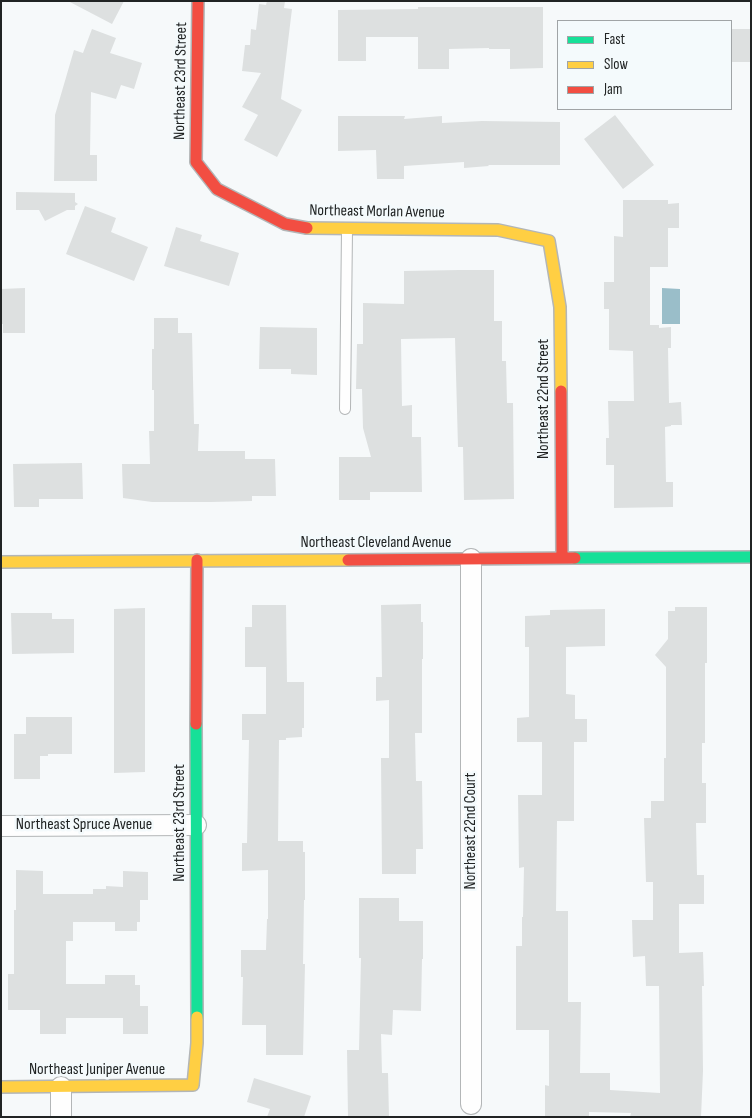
<!DOCTYPE html>
<style>
body{margin:0}
#map{position:relative;width:752px;height:1118px;overflow:hidden;background:#f6f9fa;font-family:"Sofia Sans Condensed",sans-serif}
canvas{display:block}
.frame{position:absolute;inset:0;border:2px solid #212424;pointer-events:none}
.legend{position:absolute;left:557px;top:20px;width:175px;height:90px;box-sizing:border-box;background:#f4fafc;border:1px solid #a0a4a6;margin:0;padding:6px 9px;list-style:none;font-size:15px;color:#212424}
.legend li{display:flex;align-items:center;gap:10px;height:25px}
.legend b{width:25px;border:1px solid #a0a4a6}
</style>
<div id="map">
<canvas width="752" height="1118"></canvas>
<div class="frame"></div>
<ul class="legend">
<li><b style="height:6px;background:#16e098"></b>Fast</li>
<li><b style="height:6px;background:#ffcf43"></b>Slow</li>
<li><b style="height:6px;background:#f24e42"></b>Jam</li>
</ul>
</div>
<script>
const c = document.querySelector('canvas').getContext('2d');
c.lineJoin = 'round';
function fillPath(path, color) { c.fillStyle = color; c.fill(path, 'evenodd'); }
function trace(path, color, width, dash) { c.strokeStyle = color; c.lineWidth = width; c.lineCap = dash ? 'butt' : 'round'; c.setLineDash(dash || []); c.stroke(path); }
function write(font, color, halo, rows, align = 'center') {
  c.font = font + ' "Sofia Sans Condensed",sans-serif'; c.lineWidth = 5; c.setLineDash([]); c.textBaseline = 'middle'; c.strokeStyle = halo; c.fillStyle = color; for (const [text, x, y, turn = 0] of rows) {
    c.save(); c.translate(x, y); c.rotate((+turn || 0) * Math.PI / 180); c.textAlign = isNaN(turn) ? turn : align; if (halo) c.strokeText(text, 0, 0); c.fillText(text, 0, 0); c.restore();
  }
}
fillPath(new Path2D(`
 M662,288L680,289V324H662Z`), '#9abec9');
fillPath(new Path2D(`
 M68,1H124L112,24Z
 M267,1H285L284,8L292,9L281,99L302,110L277,157L244,140L258,115L242,107L261,73L242,71L245,45H250L251,29L256,30L259,4L266,5Z
 M418,7H543V68L510,69V49H489V48L449,49V69H418V37H366V61H338V10L418,9Z
 M92,29L116,38L110,53L142,63L134,89L121,85L116,99L91,92L90,155H97V181H54L55,115L74,50L83,53Z
 M731,29H751V62H731Z
 M615,115L654,165L623,189L584,139Z
 M338,116H405L404,119L442,116V123L482,121L560,122V165H488L489,166L464,168V162L404,166V179H377L376,150L338,151Z
 M16,192L75,193V202L78,204L75,206V210H67L45,221L39,210H16Z
 M623,200H668V204L679,203V228H668V267H650V325H659V328L671,327V348H668L669,403L681,402L682,425H671V426L665,427L666,482H673V507L614,508V465H606V438H609L608,401H634L633,351L609,350V309H604V282H614V236L623,237Z
 M85,206L116,218L111,232L148,247L134,281L66,254Z
 M176,227L202,235L200,241L239,253L229,286L164,266Z
 M459,270H494V321H502V361H506L507,403H513L514,499L464,500L463,447H458L455,338L401,339L402,406L412,405V437H421L422,492H370V500H339V457H371L363,428L362,389H356L357,344H363V303L404,304V271Z
 M25,288V333H3V324H1V289Z
 M154,318H178V333H192L194,424H199L198,451H245V459H275L276,496H252V501L211,502H152L123,498L122,464H150L149,431H154V390H152V349H154Z
 M260,327L317,328V375L291,374V369H259Z
 M82,463L83,499H39V507H14L13,464Z
 M421,604V622H423V659H422V733H415L416,781H422L423,849H416V874H382L381,758H389V700L376,701V677H382L381,605Z
 M252,605H286L287,682H304V728H302V737L286,738V740H279L278,841H303V852H305V900H304L303,964H305L303,1055H266V1025H242L243,977H241V950H266L267,919H268V870L242,871V843H247L249,740H242V714H266V667H245V627H252Z
 M675,607H707V663H705V743H702V783H706V823H696L697,875H704V904H679V953L703,952L704,986H702L703,1071L701,1117H630L631,1113L589,1112V1117H545V1085L549,1086V1030H516V946H522V917H523L524,867L519,868L518,795H542V742H517V718L529,717V647H525V616L550,615V610L605,609V646L566,647V694L575,695V719H587V742H574V821H557L556,911H568V1002H581L580,1073H610V1090L660,1093L659,986H646L645,956L633,957L632,920H653V882H646L644,818H651V801H664V758H666V667L655,655L668,639V611H675Z
 M145,608V772L114,773V609Z
 M11,613H52V619H74V653L12,654Z
 M26,717H72V754H48V756H40V779H14V734H26Z
 M16,870L43,871V894H93V889H106V886L123,887V871L148,872V900H140V922H137V931H115V922H73V941H66V984H105V975H135V985H140V1006H148V1034H123V1018H66V1034H40V1010H8V974H14V910H16Z
 M359,898H399V921H423V959H422L421,1011L393,1010L392,1035L381,1034L382,1073H388L389,1117H348L347,1050H359L361,958H359Z
 M254,1078L311,1096L304,1117H267L270,1109L247,1102Z`), '#dde0e0');
const lane = new Path2D(`
 M345,409L347,230`);
const street = new Path2D(`
 M471,559V1104
 M1,826L196,825
 M61,1087V1117`);
const fast = new Path2D(`
 M575,558L751,557
 M196,724L197,1017`);
const slow = new Path2D(`
 M307,228L498,230L549,241L560,307L561,391
 M1,562L348,560
 M1,1087L193,1085L197,1043V1017`);
const jam = new Path2D(`
 M198,1L196,162L217,189L285,224L307,228
 M561,391L562,558
 M348,560L575,558
 M196,724L197,560`);
trace(lane, '#b3b6b7', 12);
trace(street, '#b3b6b7', 22);
trace(fast, '#b3b6b7', 14);
trace(slow, '#b3b6b7', 14);
trace(jam, '#b3b6b7', 14);
trace(lane, '#fefefe', 10);
trace(street, '#fefefe', 20);
trace(fast, '#16e098', 11);
trace(slow, '#ffcf43', 11);
trace(jam, '#f24e42', 11);
write('16px', '#212424', '#f4fafc', [
 ["Northeast 23rd Street",181,81,-89],
 ["Northeast Morlan Avenue",377,212,1],
 ["Northeast 22nd Street",544,399,-90],
 ["Northeast Cleveland Avenue",376,543],
 ["Northeast 23rd Street",180,823,-90],
 ["Northeast Spruce Avenue",84,825],
 ["Northeast 22nd Court",471,831,-90],
 ["Northeast Juniper Avenue",97,1070]
]);
</script>
